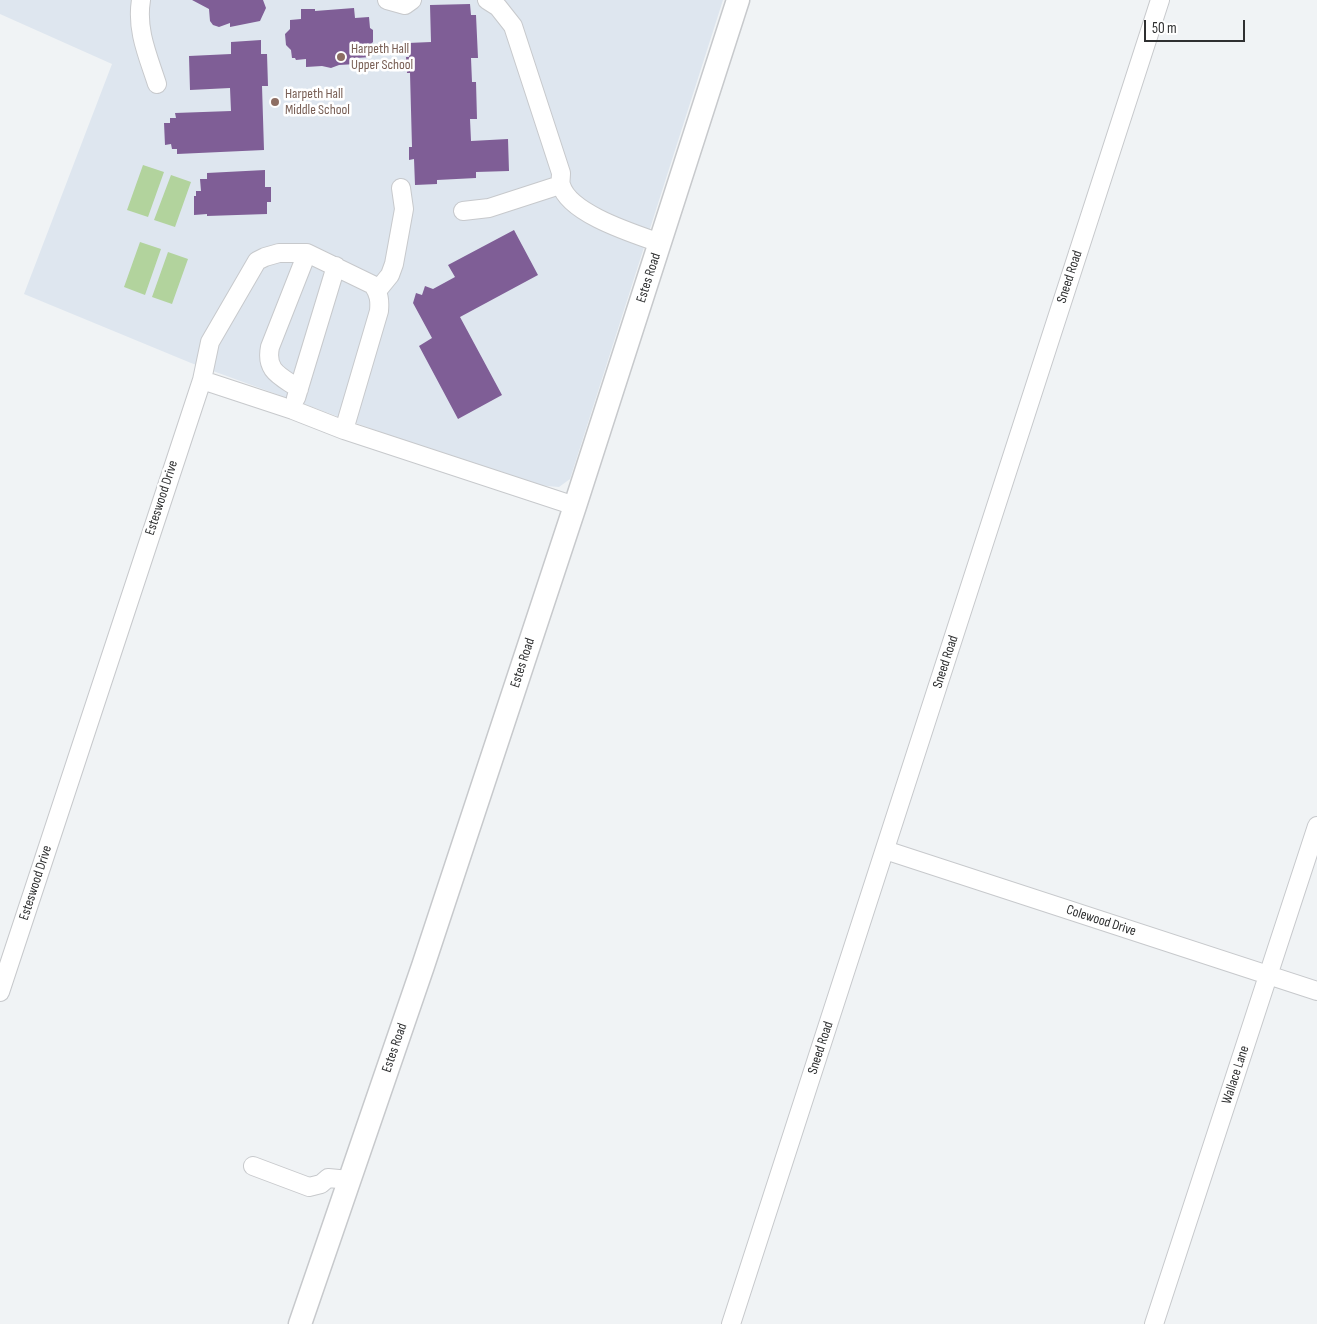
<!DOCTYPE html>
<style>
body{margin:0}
#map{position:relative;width:1317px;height:1324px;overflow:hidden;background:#f0f3f5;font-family:"Sofia Sans Condensed",sans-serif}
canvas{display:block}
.scale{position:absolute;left:1144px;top:20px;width:101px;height:22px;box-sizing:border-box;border:2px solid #2f3031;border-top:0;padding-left:6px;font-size:15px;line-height:18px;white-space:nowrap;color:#2f3031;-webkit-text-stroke:4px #fff;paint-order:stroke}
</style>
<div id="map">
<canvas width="1317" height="1324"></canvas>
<div class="scale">50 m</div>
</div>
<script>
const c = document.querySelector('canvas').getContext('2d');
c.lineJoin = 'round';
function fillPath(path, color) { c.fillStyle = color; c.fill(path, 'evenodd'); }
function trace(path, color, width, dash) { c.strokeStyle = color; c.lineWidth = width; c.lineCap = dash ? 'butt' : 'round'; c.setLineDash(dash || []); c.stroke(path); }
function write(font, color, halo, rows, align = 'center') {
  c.font = font + ' "Sofia Sans Condensed",sans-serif'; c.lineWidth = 5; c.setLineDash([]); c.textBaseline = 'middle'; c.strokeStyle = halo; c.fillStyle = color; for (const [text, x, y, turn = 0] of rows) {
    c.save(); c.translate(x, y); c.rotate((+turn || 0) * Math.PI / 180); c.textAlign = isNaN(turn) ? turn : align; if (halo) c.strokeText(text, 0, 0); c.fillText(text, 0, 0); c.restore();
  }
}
fillPath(new Path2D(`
 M0,0H723L570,479L559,487L535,485L471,465L191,363L24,294L112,64L0,14Z`), '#dee6ef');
fillPath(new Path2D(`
 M143,165L164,172L148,217L127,210Z
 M171,175L191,182L175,227L154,220Z
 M140,242L161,249L145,295L124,287Z
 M168,252L188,259L172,304L152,297Z`), '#b2d39d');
fillPath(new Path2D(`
 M192,0H263L266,8L260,21L230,27V23L219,27L213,25L210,21L209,9Z
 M470,4L471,15H476L478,58H471L472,82H476L477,119H470L471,141L508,139L509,171L476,172V178L437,180V184L415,185L414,159L409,160V147H412L410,73H407L406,57H409L408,43L431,42L430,5Z
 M354,8L355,18L369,17L370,28L373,30V42L371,44V57L356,58V64L339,65L331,68L322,66L306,67V59L296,60L295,58H292L291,50L286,45L285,34L290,29V20L301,19V9H315V11Z
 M261,40V54H267L268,86H262L264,150L177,154V149H172L171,144L165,145L164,123H170V118H176L175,113L231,111L230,88L190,90L189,56L231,54V42Z
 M265,170V187H271V202H267V214L207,216V214L194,215V196H196V191H201L200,179H207V173Z
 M514,230L538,275L460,317L502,395L458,419L419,346L432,338L413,303L416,293L422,295L425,286L433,289L455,277L448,265Z`), '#7f5e96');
const minor = new Path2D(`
 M141,0C136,30 148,56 157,84
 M387,0L405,5L412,0
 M487,0L498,7L513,26L561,173C561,177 560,182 561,185C569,214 635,234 660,243
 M463,211L489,208L560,185
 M377,291L390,275L394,264L404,209L401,188
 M202,380L210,342L257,261L265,257L279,253H307L373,285C379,294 380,300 379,311L344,430
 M299,389C281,376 265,372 270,347L307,253
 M296,398L336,266
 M885,850L1317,991
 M0,992L202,380L293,410L344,430L575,506
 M253,1166L309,1187L321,1184L328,1178L350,1180
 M731,1324L1160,0
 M1154,1324L1317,826`);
const major = new Path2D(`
 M300,1324L423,966L575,506L738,0`);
trace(minor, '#c7c9cc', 20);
trace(major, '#c7c9cc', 25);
trace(minor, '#fff', 18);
trace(major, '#fff', 22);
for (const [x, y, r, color] of [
 [341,57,5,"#8d6e63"],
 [275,102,5,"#8d6e63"]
]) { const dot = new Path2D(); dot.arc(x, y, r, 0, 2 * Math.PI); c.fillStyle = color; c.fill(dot); trace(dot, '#fff', 2); }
write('14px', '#785e54', '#fff', [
 ["Harpeth Hall",351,49],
 ["Upper School",351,65],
 ["Harpeth Hall",285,94],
 ["Middle School",285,110]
], 'left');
write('14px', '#2f3031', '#fff', [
 ["Sneed Road",1070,277,-72],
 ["Estes Road",649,278,-72],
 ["Esteswood Drive",162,498,-72],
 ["Sneed Road",946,662,-72],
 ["Estes Road",523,663,-72],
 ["Esteswood Drive",36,883,-72],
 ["Colewood Drive",1101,921,18],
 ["Estes Road",395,1048,-71],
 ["Sneed Road",821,1048,-72],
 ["Wallace Lane",1236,1075,-72]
]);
</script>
